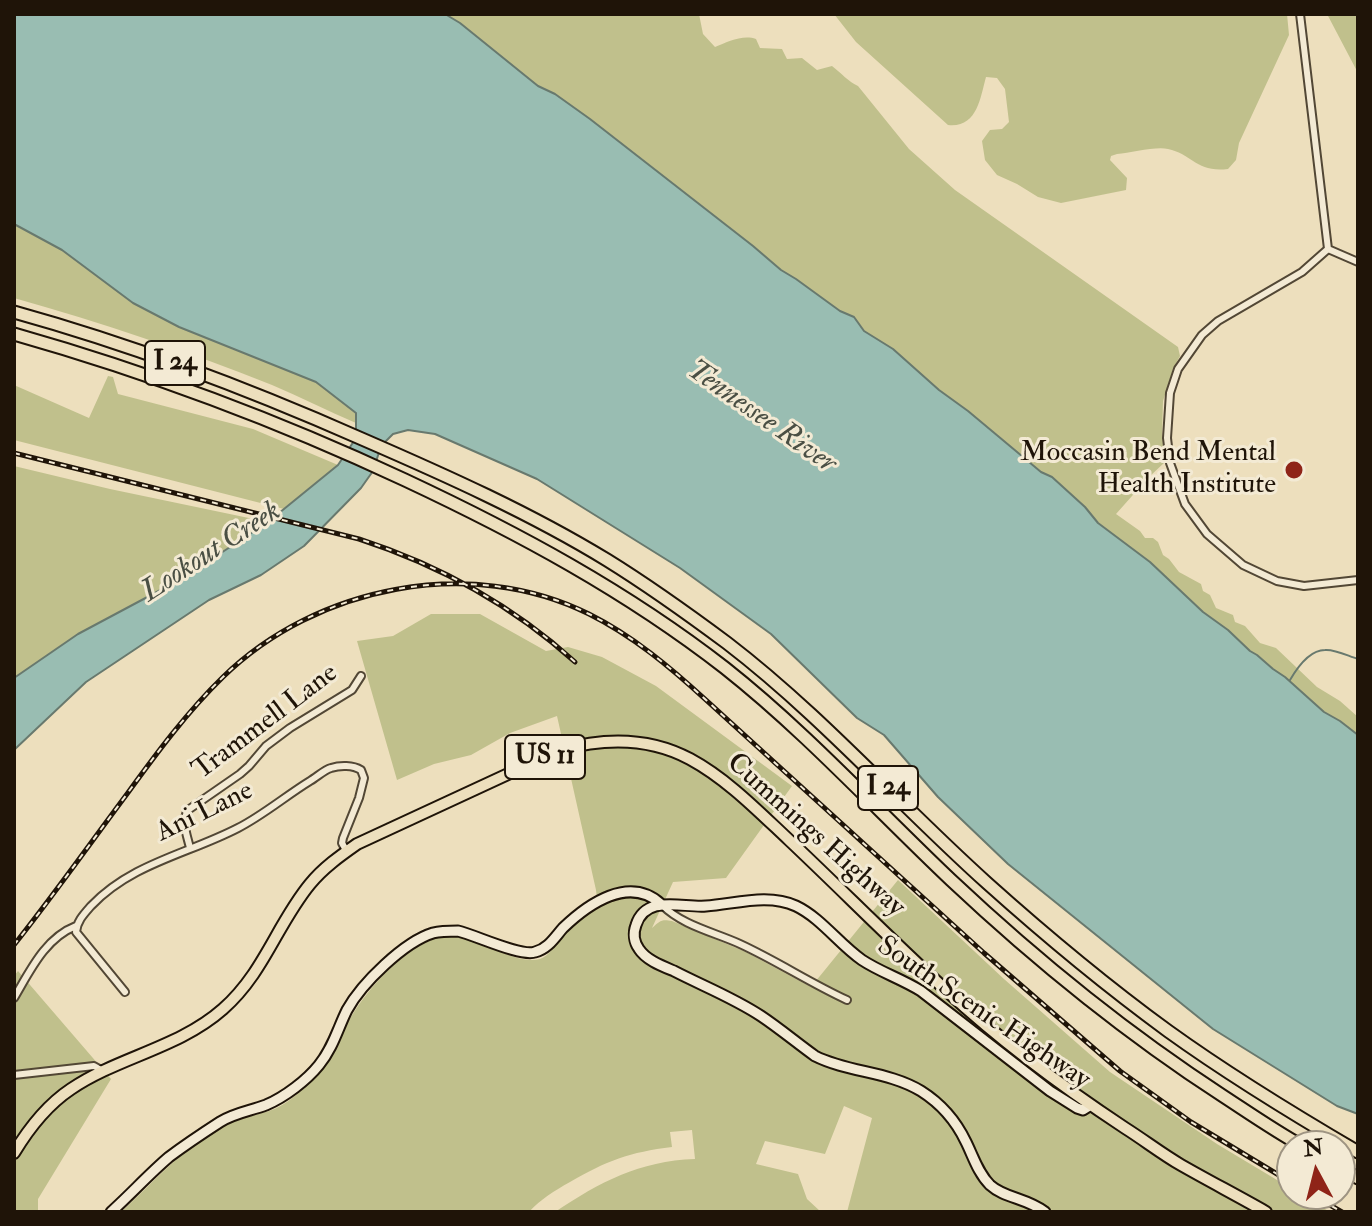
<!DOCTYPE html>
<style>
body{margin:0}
#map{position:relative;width:1372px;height:1226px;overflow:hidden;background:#eddfbd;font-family:"IM FELL Double Pica",serif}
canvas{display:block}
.frame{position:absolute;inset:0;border:16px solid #1f1408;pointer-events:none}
.north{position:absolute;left:1276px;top:1130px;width:80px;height:80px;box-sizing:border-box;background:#f3ead4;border:2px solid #9e9482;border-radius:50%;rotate:353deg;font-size:22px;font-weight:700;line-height:32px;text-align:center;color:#1f1408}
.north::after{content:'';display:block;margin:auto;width:28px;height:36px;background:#8f2418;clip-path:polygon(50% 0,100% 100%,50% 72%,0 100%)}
</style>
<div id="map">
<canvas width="1372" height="1226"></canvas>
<div class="frame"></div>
<div class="north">N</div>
</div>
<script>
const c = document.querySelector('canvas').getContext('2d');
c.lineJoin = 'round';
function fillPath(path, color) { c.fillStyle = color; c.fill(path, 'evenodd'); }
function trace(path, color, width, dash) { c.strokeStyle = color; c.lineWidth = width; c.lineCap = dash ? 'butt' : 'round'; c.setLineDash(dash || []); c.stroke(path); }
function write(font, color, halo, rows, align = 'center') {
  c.font = font + ' "IM FELL Double Pica",serif'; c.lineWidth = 6; c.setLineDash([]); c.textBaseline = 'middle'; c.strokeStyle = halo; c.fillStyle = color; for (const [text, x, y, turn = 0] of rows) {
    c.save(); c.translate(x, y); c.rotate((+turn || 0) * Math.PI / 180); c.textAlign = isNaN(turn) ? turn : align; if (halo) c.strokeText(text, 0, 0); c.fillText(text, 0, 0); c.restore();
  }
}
fillPath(new Path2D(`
 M445,14H699L703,34L715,47C727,42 743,34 756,39L760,48L782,49L787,59L802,58L817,70L832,66C841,73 849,82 858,86L909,149L955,190L1178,347L1180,356L1173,369L1163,401L1162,435L1165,462L1148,478L1116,514L1140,531L1145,538H1153L1158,542L1163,555L1169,559L1179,572L1201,584L1203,591L1210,595L1216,608L1233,615L1235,622L1245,626L1260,643L1276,648L1317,687L1340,701L1358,717V735L1340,721L1324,712L1285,677L1273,669L1257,655L1250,652L1228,630L1203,612L1150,562L1098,523L1085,507L1052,478L1041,472L968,411L939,390L927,379L864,331L853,317L840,311L796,279L781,270L753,246L590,119L555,95L538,86L460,23Z
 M834,14H1287L1289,35L1239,143L1236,160L1228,169C1197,173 1192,154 1168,149C1156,146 1131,153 1117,154L1111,156L1110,160L1127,178L1126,190L1061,203L1038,197L1017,184L997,175L985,160L982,141L990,130L1002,129L1009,122L1005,89L997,78L986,77C980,99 977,128 948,125L856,42Z
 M1327,14H1358V73Z
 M14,224L62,250L133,303L179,327L316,382L356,413V423C328,411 300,397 272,385C187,351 102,323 14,298Z
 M108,376L113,377L118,394L253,429L338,465L284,509L14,440V385L89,418Z
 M14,466L110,489L268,522L183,578L14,678Z
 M431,614H480L546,651L568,647L602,657L656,686L792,786L726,878L673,882L652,928C660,921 661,919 672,921L746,952L811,987L898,880L1004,979L1110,1072L1217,1144L1292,1189V1194H1300L1330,1212H847L872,1118L844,1106L825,1154L765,1141L756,1164L798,1174L807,1199L821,1212H555C600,1182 639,1161 695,1159L692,1130L670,1132L672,1147C630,1152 606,1161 570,1182C554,1191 541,1199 529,1212H121C153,1183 184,1146 223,1126C238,1118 254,1116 269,1111C287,1105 301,1091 313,1079C320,1072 328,1064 332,1055C340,1043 344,1029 351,1017C368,988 403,950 434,939C470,926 511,967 540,959C549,956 555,945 561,938C572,927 584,915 598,907L596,890L557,716L510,733L471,755L434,764L397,780L357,641L393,636Z
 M18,971L111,1079L38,1199V1212H14V976Z`), '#c0c08c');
const water = new Path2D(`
 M14,14H445L460,23L538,86L555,94L590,119L753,246L781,270L796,279L840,311L854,317L864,331L893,349L939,390L968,411L1041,472L1052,477L1085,507L1098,523L1150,562L1203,612L1228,630L1250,651L1257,655L1273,669L1285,677L1324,712L1340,721L1358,735V1114L1337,1106L1213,1029L1008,864L938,797L884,735L857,718L771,634L680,568L537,479L435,434L408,430L393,434L381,446L373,471L361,488L304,546L261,575L209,600L86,682L14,750V678L78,634L183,578L268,522L338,465L356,438V413L316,382L179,327L133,303L62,250L14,224Z`);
fillPath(water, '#99bdb2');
trace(water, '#68796e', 2);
trace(new Path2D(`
 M1290,680C1297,668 1309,650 1325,650C1335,649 1348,656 1358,659`), '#68796e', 2);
const minor = new Path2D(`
 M1300,14L1328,249
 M1328,249L1302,272L1218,321L1202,335L1178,369L1170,393L1167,438L1170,463L1185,504L1207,534L1243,565L1277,581L1304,586L1358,580
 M1328,249L1358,262
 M190,848C187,835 181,822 188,810L240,774L249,766L266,746L290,728L352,690L361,676
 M662,905C683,926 714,932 740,944C777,961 810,983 847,1000
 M125,992L76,932C77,921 84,914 91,906C132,863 188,854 238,828C262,816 287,795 310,781C317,777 324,770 331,768C340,765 353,765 361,770L364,778L359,798L343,838L342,843L347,852
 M14,998C30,971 45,938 76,926
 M14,1075L94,1066L103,1071`);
const secondary = new Path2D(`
 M111,1212C131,1194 149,1174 169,1157C185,1145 203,1133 220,1122C234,1113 250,1111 266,1105C285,1097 307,1080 319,1065C333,1048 338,1028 347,1010C362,983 404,942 433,933C441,931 449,931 458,931C475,935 521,957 535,952C548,949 555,937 563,928C588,904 629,875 661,904
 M1045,1212C1027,1198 1004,1198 990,1185C978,1173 973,1156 966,1142C956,1121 940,1103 921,1091C888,1071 849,1073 815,1056C797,1043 779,1028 761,1016C734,998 703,986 674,971C662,966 646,960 639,949C634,942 633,933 636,925C646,894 682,908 706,906C735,904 768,893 796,906C821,918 839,944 862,960C880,972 902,979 921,991L1050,1091L1077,1108L1083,1110L1091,1105`);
const primary = new Path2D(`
 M14,1153C29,1128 47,1105 71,1089C118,1057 179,1048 223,1009C264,973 277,924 310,884C323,868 340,856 357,844L560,750C603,738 649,737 690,759C727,779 758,811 789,840C842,890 893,942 947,991C1002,1042 1063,1087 1125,1128C1144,1140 1162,1154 1181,1165C1209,1181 1238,1196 1266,1212`);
const motorway = new Path2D(`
 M14,312C133,345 249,389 362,439C445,475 530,513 607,560C649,586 688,614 727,643C821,715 899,804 987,883C1045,935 1105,985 1168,1031C1229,1075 1293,1114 1358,1152
 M14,334C148,372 279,421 405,480C518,533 626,591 725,668C806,732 876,809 951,880C1035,959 1126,1033 1223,1096C1249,1113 1275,1131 1302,1146
 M1340,1168L1358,1178`);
trace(minor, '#524735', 10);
trace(secondary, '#1f1408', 13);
trace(primary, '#1f1408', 14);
trace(motorway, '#1f1408', 15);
trace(minor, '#f3ead4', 6);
trace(secondary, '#f3ead4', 9);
trace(primary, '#eddfbd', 10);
trace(motorway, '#eddfbd', 11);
const rail = new Path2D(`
 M14,453L359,539C439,565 512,605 575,662
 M14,945C53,896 89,845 127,794C156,754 187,712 223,677C316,586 471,555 589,614C633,636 670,667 706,700L984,953L1120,1071L1191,1122L1292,1183
 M1311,1194L1342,1212`);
trace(rail, '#1f1408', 5);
trace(rail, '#f3ead4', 2, [6]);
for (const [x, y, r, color] of [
 [1294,470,10,"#8f2418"]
]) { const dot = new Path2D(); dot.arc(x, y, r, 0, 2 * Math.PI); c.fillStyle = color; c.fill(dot); trace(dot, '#f3ead4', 3); }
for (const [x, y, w] of [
 [175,363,60],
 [545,757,80],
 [888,788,60]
]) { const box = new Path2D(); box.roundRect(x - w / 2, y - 22, w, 44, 6); c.fillStyle = '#f3ead4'; c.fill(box); trace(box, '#1f1408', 2); }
write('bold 26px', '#1f1408', null, [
 ["I 24",175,363],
 ["US 11",545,757],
 ["I 24",888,788]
]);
write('28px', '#1f1408', '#f3ead4', [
 ["Moccasin Bend Mental",1276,454],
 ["Health Institute",1276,486]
], 'right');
write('28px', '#1f1408', '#f3ead4', [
 ["Trammell Lane",266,723,-37],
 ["Ani Lane",205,813,-26],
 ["Cummings Highway",815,836,42],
 ["South Scenic Highway",983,1014,34]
]);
write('italic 30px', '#4a4f44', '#f3ead4', [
 ["Tennessee River",761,418,35],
 ["Lookout Creek",212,553,-33]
]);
</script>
